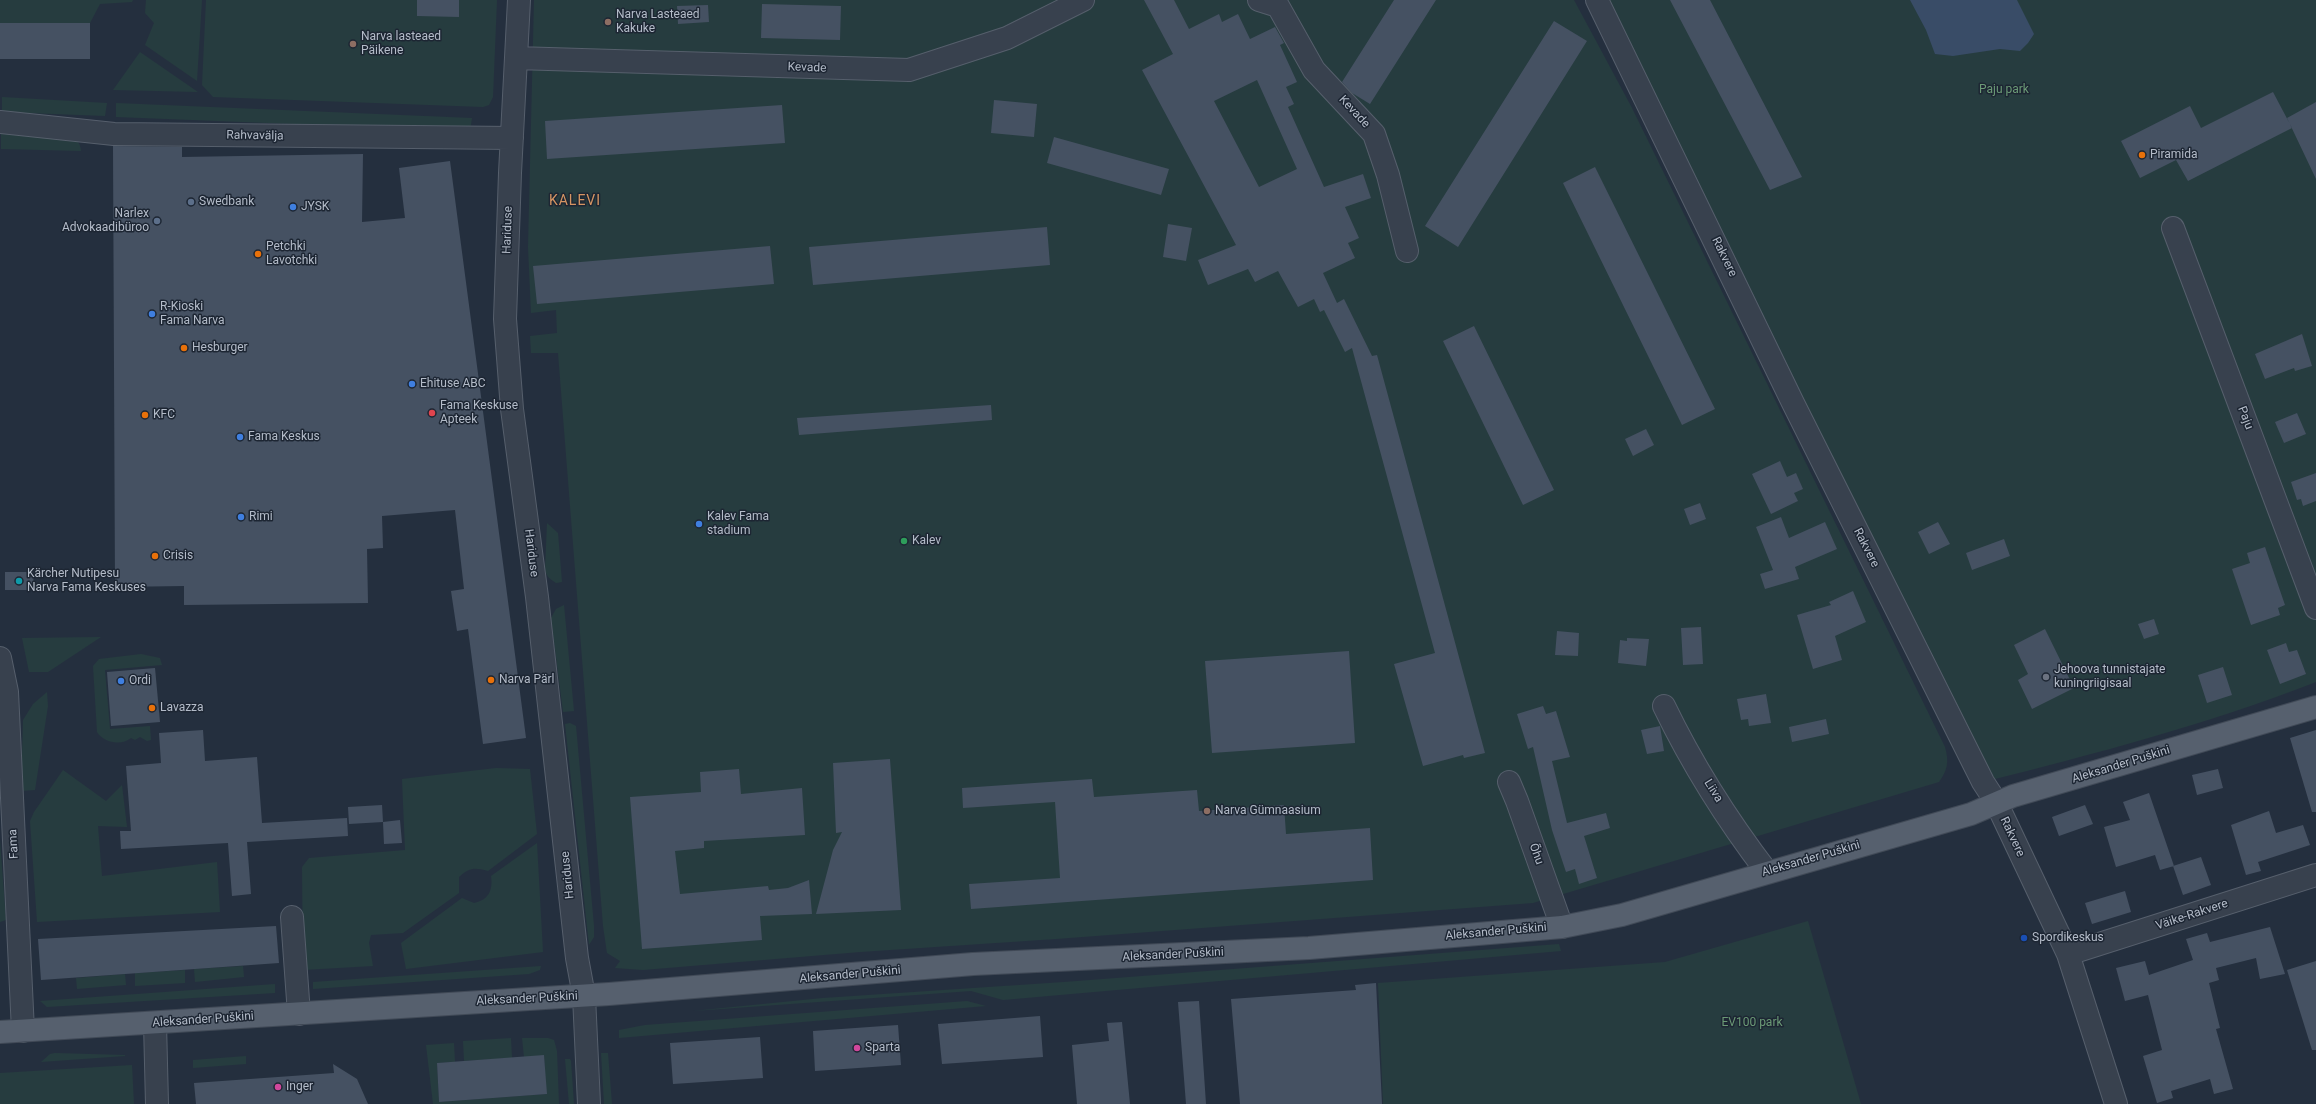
<!DOCTYPE html>
<meta charset="utf-8">
<style>
body{margin:0}
canvas{display:block;background:#242f3e}
</style>
<canvas width="2316" height="1104"></canvas>
<script>
const c = document.querySelector('canvas').getContext('2d');
c.lineJoin = 'round';
function fillPath(path, color) { c.fillStyle = color; c.fill(path, 'evenodd'); }
function trace(path, color, width, dash) { c.strokeStyle = color; c.lineWidth = width; c.lineCap = dash ? 'butt' : 'round'; c.setLineDash(dash || []); c.stroke(path); }
function write(font, color, halo, rows, align = 'center') {
  c.font = font + ' Roboto,sans-serif'; c.lineWidth = 3; c.setLineDash([]); c.textBaseline = 'middle'; c.strokeStyle = halo; c.fillStyle = color; for (const [text, x, y, turn = 0] of rows) {
    c.save(); c.translate(x, y); c.rotate((+turn || 0) * Math.PI / 180); c.textAlign = isNaN(turn) ? turn : align; if (halo) c.strokeText(text, 0, 0); c.fillText(text, 0, 0); c.restore();
  }
}
fillPath(new Path2D(`
 M0,0H133L132,2L100,4L90,23H0Z
 M146,0H202L197,81L145,45L154,23L145,13Z
 M206,0H497L493,97L489,105L483,107L213,97L202,85Z
 M534,0H1574L1632,108L1945,747C1949,762 1948,769 1939,782L1533,903L1056,939L860,952L643,970L615,968L620,961L607,953L603,926L558,353H531L530,336L557,333L556,310L531,313L528,247Z
 M1593,0H2316V682C2208,724 2095,754 1983,782Z
 M140,52L198,92L113,90Z
 M2,97L107,103L105,116L2,112Z
 M116,103L472,118L470,131L116,117Z
 M1,134L68,136C76,139 80,141 81,151L1,149Z
 M547,523L558,533L562,582L556,583C550,579 547,577 545,570Z
 M564,605L574,711L563,712L551,618L556,609Z
 M101,637L48,672H29L22,638Z
 M141,654L160,658L162,665L105,670L110,729L150,726L151,740L147,741L140,737L135,740L131,738C121,746 104,743 97,732L93,666L99,659Z
 M47,692L48,706L35,790L21,791L23,720L33,704Z
 M570,723L576,726L594,926V937L589,945L565,724Z
 M496,768L530,769L537,834L488,871C474,867 469,868 459,877V893L403,933L371,935L369,943L373,966L303,970L302,867L309,858L405,850L402,779Z
 M63,770L106,801L122,785L127,827L98,826L102,876L217,862L220,912L37,922L30,821L34,812Z
 M0,840L6,920L0,922Z
 M537,843L543,952L406,969L401,943L462,898L474,903C489,900 493,890 491,876Z
 M1808,921L1861,1104H1383L1378,983L1665,962Z
 M1559,944L1561,951L1003,1000L971,991L693,1011L823,998L1064,982Z
 M243,966L244,977L195,982L194,969Z
 M541,966L540,970L529,974L313,989V982Z
 M185,970V983L135,986V973Z
 M125,974L126,985L77,989L76,978Z
 M275,984V993L47,1007L40,1001Z
 M967,1001L986,1006L619,1038V1030L645,1025Z
 M511,1038L512,1058L464,1061L463,1041Z
 M522,1038H548L554,1040L557,1051L559,1104H433L426,1045L454,1043L455,1062L437,1063L439,1102L546,1094L544,1056L524,1057Z
 M55,1053L125,1055V1056L41,1062L50,1054Z
 M601,1053H608L612,1104H604Z
 M246,1056V1064L193,1068V1060Z
 M565,1059H570L571,1061L574,1104H569Z
 M132,1065L134,1104H0V1073Z`), '#263c3f');
fillPath(new Path2D(`
 M1910,0H2017L2034,34L2028,43L2020,51L2000,49L1953,56L1935,54L1926,30Z`), '#394c67');
fillPath(new Path2D(`
 M417,0H459V17L417,16Z
 M1144,0H1174L1189,29L1219,14L1222,22L1238,14L1250,39L1275,27L1284,43L1280,45L1297,82L1286,87L1294,104L1288,107L1324,187L1363,174L1371,198L1345,207L1359,238L1348,243L1355,258L1323,273L1337,303L1344,299L1372,356L1377,355L1485,753L1464,758L1463,755L1423,766L1394,664L1435,653L1352,348L1345,352L1324,310L1320,312L1314,299L1298,307L1278,271L1255,282L1248,269L1208,285L1198,260L1236,245L1142,70L1173,54ZM1257,80L1297,169L1259,187L1214,101Z
 M1394,0H1436L1370,104L1352,93L1342,82Z
 M1670,0H1710L1802,177L1770,190Z
 M762,4L841,6L840,40L761,38Z
 M708,5L709,22L678,24L677,6Z
 M1554,21L1587,41L1458,247L1425,226Z
 M0,23H90V59H0Z
 M2273,92L2292,128L2188,181L2176,160L2140,178L2121,141L2190,106L2201,128Z
 M994,100L1037,104L1034,137L991,133Z
 M2316,102V179L2287,118Z
 M782,105L785,143L547,159L545,121Z
 M1054,137L1169,169L1161,195L1047,163Z
 M113,146L182,147V157L363,154L362,222L405,218L399,168L450,161L526,738L483,744L468,629L457,631L451,591L464,589L455,510L382,516L383,548L367,549L368,603L184,605V586L115,587Z
 M1595,167L1715,409L1682,425L1563,183Z
 M1168,224L1192,228L1186,261L1163,257Z
 M1047,227L1050,265L813,285L809,247Z
 M770,246L774,284L537,304L533,266Z
 M1474,326L1554,490L1523,505L1443,341Z
 M2302,334L2312,366L2295,371L2294,368L2265,379L2255,354Z
 M991,405L992,420L799,435L797,418Z
 M2297,413L2306,434L2284,443L2275,422Z
 M1646,429L1654,445L1633,456L1625,439Z
 M1780,461L1787,477L1796,473L1803,489L1794,493L1798,501L1771,514L1752,474Z
 M2316,473V501L2303,506L2301,499L2297,500L2291,482Z
 M1700,503L1706,519L1690,525L1684,509Z
 M1781,517L1789,538L1825,522L1837,549L1795,567L1799,579L1765,589L1760,574L1773,570L1756,527Z
 M1938,522L1950,544L1929,554L1918,532Z
 M2004,539L2010,556L1972,570L1966,553Z
 M2265,547L2285,605L2278,608L2280,615L2251,625L2232,569L2250,563L2247,553Z
 M5,572H33L34,590H5Z
 M1853,591L1866,622L1835,636L1842,660L1813,669L1797,615L1831,605L1829,602Z
 M2154,619L2159,634L2144,639L2138,624Z
 M1701,627L1703,664L1683,665L1681,628Z
 M2045,629L2074,688L2032,709L2018,680L2028,674L2014,645Z
 M1557,631L1579,633L1578,656L1555,655Z
 M1627,638L1649,639L1646,666L1618,663L1620,640L1627,641Z
 M2286,643L2289,652L2297,650L2306,674L2280,684L2267,650Z
 M1349,651L1355,743L1212,753L1205,661Z
 M2223,667L2232,695L2207,703L2198,675Z
 M155,668L160,722L111,726L107,672Z
 M1766,694L1771,723L1749,726L1748,719L1741,720L1737,699Z
 M1543,706L1546,714L1556,711L1570,757L1552,761L1567,823L1606,813L1610,828L1584,836L1597,878L1579,884L1575,869L1566,872L1552,830L1533,747L1528,749L1517,714Z
 M1826,719L1829,734L1792,742L1789,727Z
 M1660,726L1664,751L1647,754L1641,730Z
 M203,730L205,761L257,757L262,823L347,818L348,836L247,842L251,894L232,896L228,843L121,849L120,831H131L126,766L161,763L159,733Z
 M2316,730V812H2312L2290,738Z
 M890,759L901,910L816,914L833,850L842,832L836,833L833,763Z
 M739,769L741,794L802,788L805,835L704,841V848L675,851L680,894L768,886L769,890L788,888L809,880L812,914L760,916L762,940L642,949L630,797L701,792L700,772Z
 M2218,769L2223,788L2197,795L2192,775Z
 M1092,779L1094,797L1197,790L1199,811L1284,805L1286,834L1370,828L1373,880L971,909L969,884L1060,878L1055,802L963,808L962,788Z
 M2149,793L2174,866L2160,870L2155,855L2116,867L2104,827L2130,820L2123,802Z
 M382,805L383,822L349,824L348,807Z
 M2085,805L2093,824L2059,836L2052,817Z
 M2269,811L2276,833L2303,825L2310,845L2258,862L2261,871L2246,875L2231,825Z
 M400,820L402,843L384,844L383,822Z
 M2201,857L2211,885L2183,895L2173,866Z
 M2125,891L2131,912L2092,924L2085,903Z
 M276,926L279,963L41,980L38,939Z
 M2270,927L2285,974L2260,979L2256,958L2216,968L2219,980L2209,983L2220,1028L2216,1029L2233,1089L2214,1094L2210,1079L2171,1091L2173,1098L2157,1103L2143,1056L2162,1050L2148,995L2125,1001L2116,968L2145,961L2149,975L2193,960L2186,939L2207,933L2210,942Z
 M2316,961V1050H2312L2287,970Z
 M1376,983L1382,1104H1240L1231,999L1356,990L1355,985Z
 M1199,1001L1206,1104H1186L1178,1002Z
 M1040,1016L1043,1057L942,1064L938,1024Z
 M1122,1022L1130,1104H1077L1072,1045L1109,1041L1107,1023Z
 M898,1025L901,1065L815,1071L813,1031Z
 M760,1037L763,1078L673,1084L670,1043Z
 M544,1055L547,1094L439,1102L437,1063Z
 M333,1064L357,1079L368,1104H196L194,1083L334,1073Z`), '#455162');
const minor = new Path2D(`
 M519,0L510,173L505,319L512,409L537,597L577,958L584,996L589,1104
 M1259,0L1278,6L1314,70L1374,134L1388,175L1407,251
 M1597,0L1793,403L1983,782L1996,802L2068,954L2116,1104
 M516,58L909,70L1007,38L1083,0
 M0,122L114,134L512,138
 M2173,228L2316,608
 M0,658L7,692L23,1031
 M1664,706C1692,764 1728,821 1767,872
 M1509,782L1517,801L1562,927
 M292,917L299,1014
 M2068,954L2316,875
 M155,1023L157,1104`);
const major = new Path2D(`
 M0,1032L609,994L973,964L1309,948L1562,927L1622,915L1971,814L2013,796L2316,707`);
trace(minor, '#565f6c', 24);
trace(major, '#414a57', 24);
trace(minor, '#38414e', 22);
trace(major, '#56606e', 22);
for (const [x, y, r, color] of [
 [608,22,4,"#8d6e63"],
 [353,44,4,"#8d6e63"],
 [2142,155,4,"#e8710a"],
 [191,202,4,"#5c6f8a"],
 [293,207,4,"#3f7fe0"],
 [157,221,4,"#5c6f8a"],
 [258,254,4,"#e8710a"],
 [152,314,4,"#3f7fe0"],
 [184,348,4,"#e8710a"],
 [412,384,4,"#3f7fe0"],
 [432,413,4,"#e0444e"],
 [145,415,4,"#e8710a"],
 [240,437,4,"#3f7fe0"],
 [241,517,4,"#3f7fe0"],
 [699,524,4,"#3f7fe0"],
 [904,541,4,"#2e9e5b"],
 [155,556,4,"#e8710a"],
 [19,581,4,"#0f9aa8"],
 [2046,677,4,"#6b7280"],
 [491,680,4,"#e8710a"],
 [121,681,4,"#3f7fe0"],
 [152,708,4,"#e8710a"],
 [1207,811,4,"#8d6e63"],
 [2024,938,4,"#1a4fb4"],
 [857,1048,4,"#d1479c"],
 [278,1087,4,"#d1479c"]
]) { const dot = new Path2D(); dot.arc(x, y, r, 0, 2 * Math.PI); c.fillStyle = color; c.fill(dot); trace(dot, '#1d2633', 1.5); }
write('12px', '#b4bcc9', '#1d2633', [
 ["Narva Lasteaed",616,15],
 ["Kakuke",616,29],
 ["Narva lasteaed",361,37],
 ["Päikene",361,51],
 ["Piramida",2150,155],
 ["Swedbank",199,202],
 ["JYSK",301,207],
 ["Narlex",149,214,"right"],
 ["Advokaadibüroo",149,228,"right"],
 ["Petchki",266,247],
 ["Lavotchki",266,261],
 ["R-Kioski",160,307],
 ["Fama Narva",160,321],
 ["Hesburger",192,348],
 ["Ehituse ABC",420,384],
 ["Fama Keskuse",440,406],
 ["Apteek",440,420],
 ["KFC",153,415],
 ["Fama Keskus",248,437],
 ["Rimi",249,517],
 ["Kalev Fama",707,517],
 ["stadium",707,531],
 ["Kalev",912,541],
 ["Crisis",163,556],
 ["Kärcher Nutipesu",27,574],
 ["Narva Fama Keskuses",27,588],
 ["Jehoova tunnistajate",2054,670],
 ["kuningriigisaal",2054,684],
 ["Narva Pärl",499,680],
 ["Ordi",129,681],
 ["Lavazza",160,708],
 ["Narva Gümnaasium",1215,811],
 ["Spordikeskus",2032,938],
 ["Sparta",865,1048],
 ["Inger",286,1087]
], 'left');
write('12px', '#b4bcc9', '#1d2633', [
 ["Kevade",807,68,2],
 ["Kevade",1354,112,47],
 ["Rahvavälja",255,136,1],
 ["Hariduse",508,230,-88],
 ["Rakvere",1724,257,64],
 ["Paju",2245,418,69],
 ["Rakvere",1866,548,63],
 ["Hariduse",531,553,83],
 ["Aleksander Puškini",2121,765,-17],
 ["Liiva",1713,791,58],
 ["Rakvere",2012,837,65],
 ["Fama",14,844,-93],
 ["Õhu",1536,854,70],
 ["Aleksander Puškini",1811,859,-16],
 ["Hariduse",568,875,-96],
 ["Väike-Rakvere",2192,915,-18],
 ["Aleksander Puškini",1496,932,-5],
 ["Aleksander Puškini",1173,955,-3],
 ["Aleksander Puškini",850,975,-5],
 ["Aleksander Puškini",527,999,-3],
 ["Aleksander Puškini",203,1020,-4]
]);
write('12px', '#6b9a76', '#1d2633', [
 ["Paju park",2004,90],
 ["EV100 park",1752,1023]
]);
c.letterSpacing = '1px';
write('14px', '#d59563', '#1d2633', [
 ["KALEVI",575,201]
]);
c.letterSpacing = '0px';
</script>
